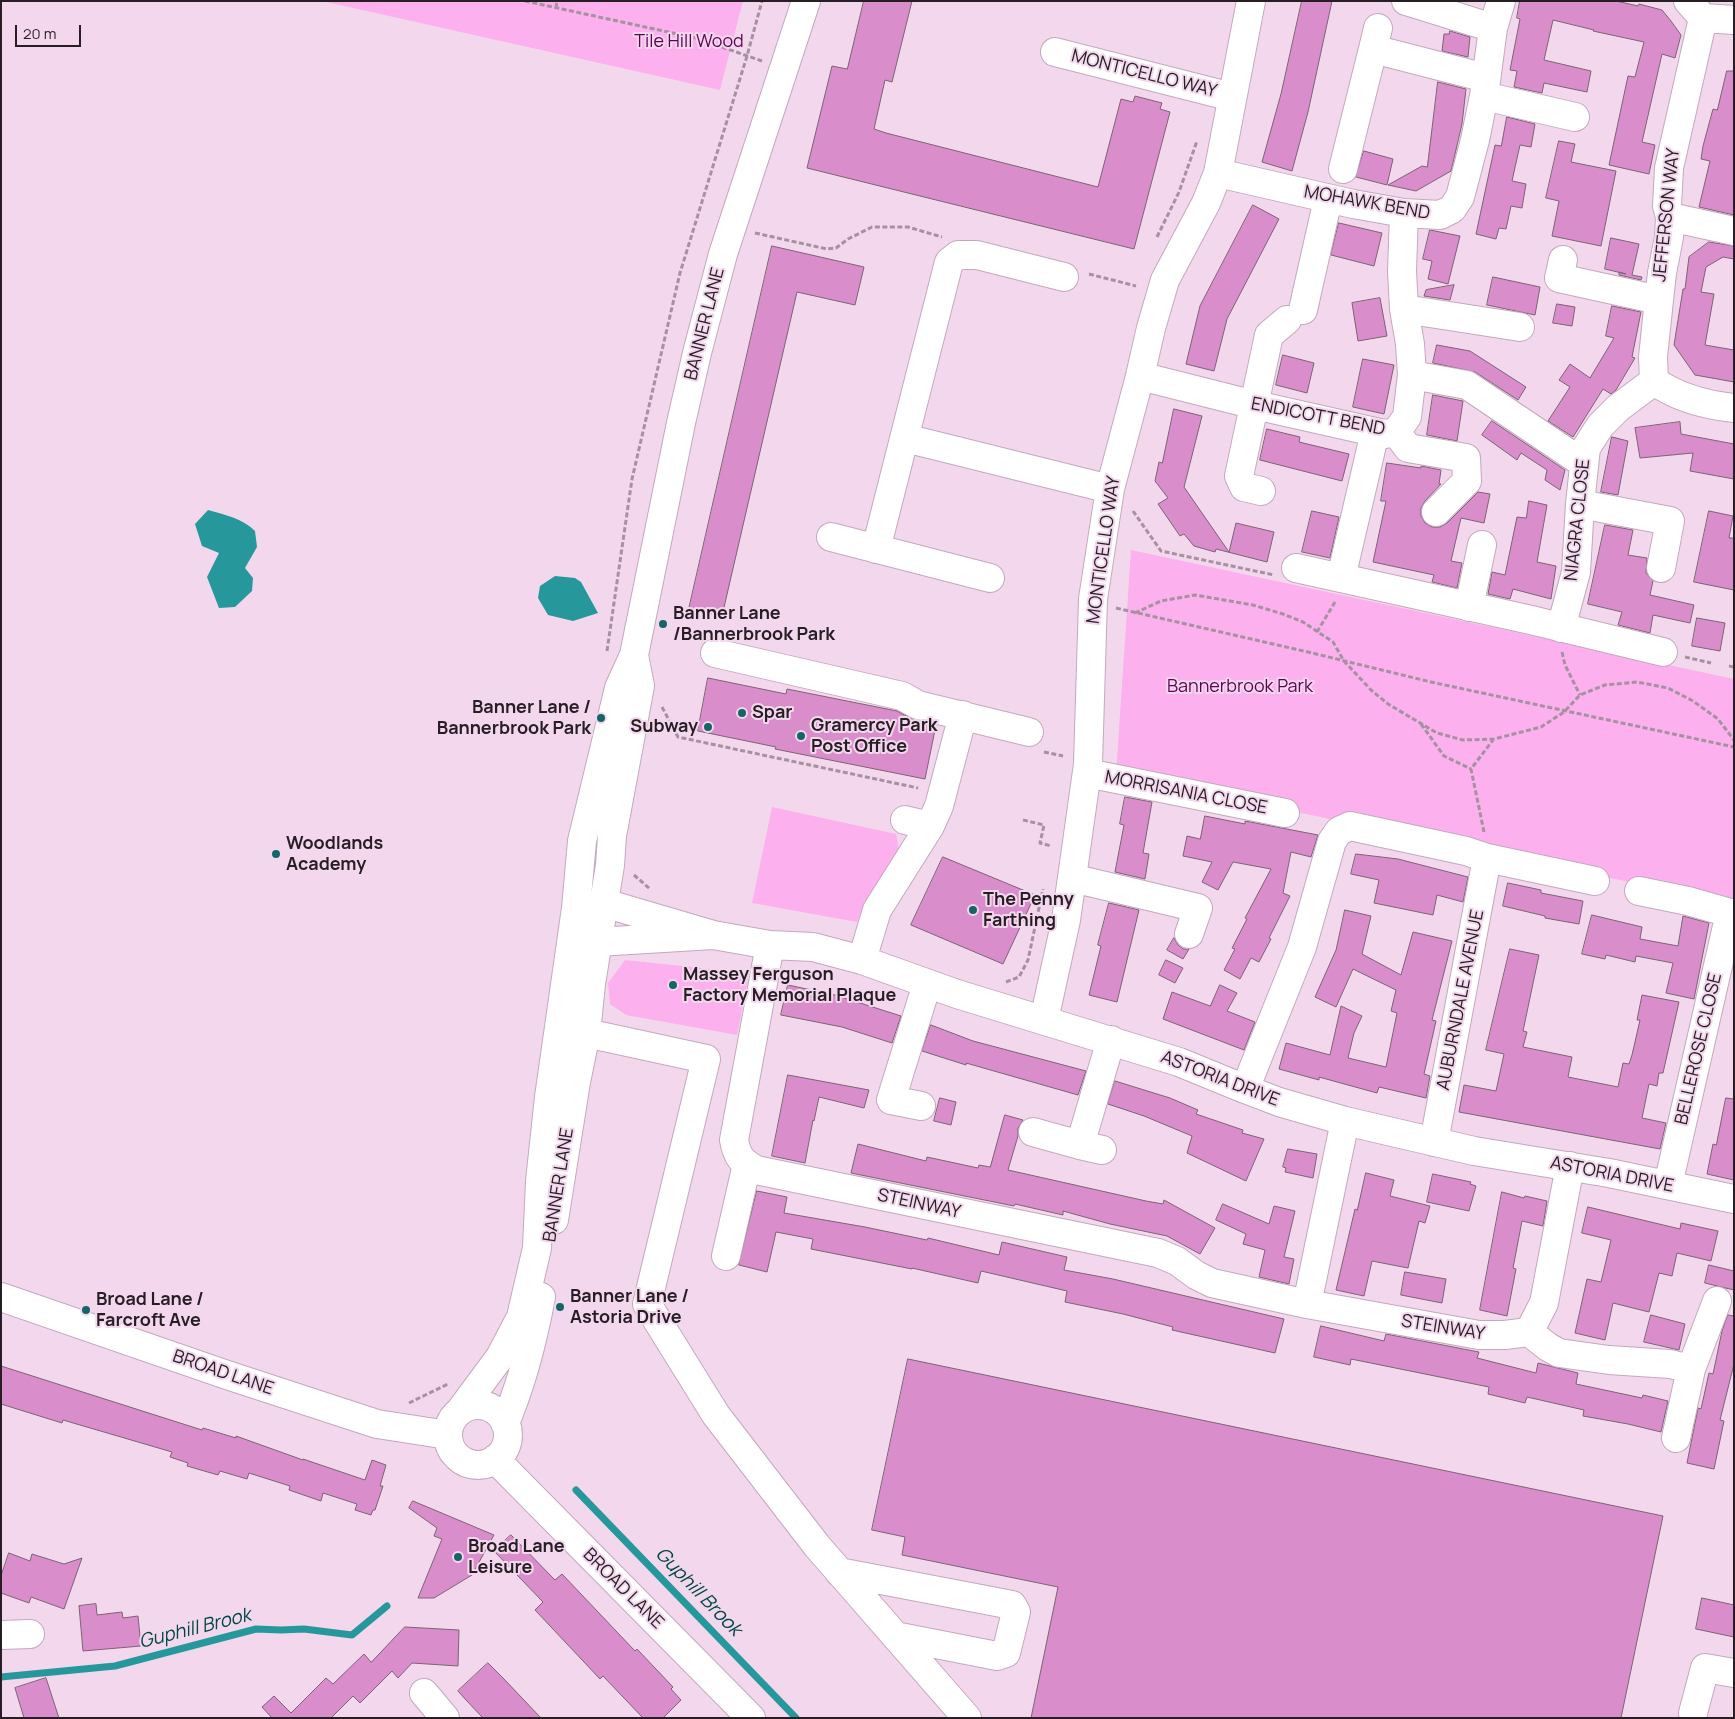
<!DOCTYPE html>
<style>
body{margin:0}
#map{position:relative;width:1735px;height:1719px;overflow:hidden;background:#f3d8ed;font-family:Manrope,sans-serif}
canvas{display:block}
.frame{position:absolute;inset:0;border:2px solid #271e25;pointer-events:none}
.scale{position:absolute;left:15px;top:25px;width:66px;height:22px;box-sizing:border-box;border:2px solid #271e25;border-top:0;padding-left:6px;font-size:15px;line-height:18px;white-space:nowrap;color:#271e25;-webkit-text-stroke:4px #f3d8ed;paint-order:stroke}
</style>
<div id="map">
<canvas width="1735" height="1719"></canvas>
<div class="frame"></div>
<div class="scale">20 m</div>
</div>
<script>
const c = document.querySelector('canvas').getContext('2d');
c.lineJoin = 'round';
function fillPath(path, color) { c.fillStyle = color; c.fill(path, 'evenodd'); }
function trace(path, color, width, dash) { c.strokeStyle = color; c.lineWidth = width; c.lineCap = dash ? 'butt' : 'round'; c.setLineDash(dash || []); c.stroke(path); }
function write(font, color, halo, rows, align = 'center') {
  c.font = font + ' Manrope,sans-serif'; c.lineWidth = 4; c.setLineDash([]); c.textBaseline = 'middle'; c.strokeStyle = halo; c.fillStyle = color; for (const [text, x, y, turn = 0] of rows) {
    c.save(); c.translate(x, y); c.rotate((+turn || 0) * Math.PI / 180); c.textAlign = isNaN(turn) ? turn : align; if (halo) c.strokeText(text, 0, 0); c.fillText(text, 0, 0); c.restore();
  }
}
fillPath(new Path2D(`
 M322,1H743L720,90Z
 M1131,550L1734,679V904L1116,774Z
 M772,807L896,834L899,850L861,912L857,922L752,903Z
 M625,960L749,973L737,1035L626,1015L610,1004L608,983Z`), '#fcb0ed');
fillPath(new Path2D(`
 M208,510C225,515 242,518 255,531L257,547L245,568L253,578L252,591L235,607L219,608L207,577L219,553L202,546L195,524Z
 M555,576L575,578L581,582L598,613L573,621L548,615L538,598L540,586Z`), '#26989b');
trace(new Path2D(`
 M576,1490L796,1718
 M1,1677L115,1666L256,1629L281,1630L304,1629L352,1635L387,1606`), '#26989b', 7);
const building = new Path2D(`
 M864,1H912L892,82L885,80L874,129L886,133L1098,187L1121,99L1133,102L1135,96L1162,103L1160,109L1170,112L1134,249L807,168L832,66L847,69Z
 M1302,1H1332L1308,112L1292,171L1262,162L1281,94Z
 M1520,1H1616L1638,6L1639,4L1662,10L1671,21L1681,35L1675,58L1662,54L1642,142L1655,145L1649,174L1609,165L1628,76L1635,77L1644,42L1593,31L1594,30L1553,20L1544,60L1591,71L1587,92L1544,83L1542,93L1514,87L1517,71L1510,70L1520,19L1517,18Z
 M1450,31L1470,37L1468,57L1442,51L1444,34H1449Z
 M1727,71H1734V215L1699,207L1710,161L1701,159L1703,146L1713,109L1717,110Z
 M1438,82L1466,89L1462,124L1451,171L1416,191L1388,185L1422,166L1427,167Z
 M1507,117L1535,124L1531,147L1520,145L1512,181L1526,184L1522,208L1511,206L1506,229L1499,228L1496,239L1476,234L1495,145L1501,146Z
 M1559,141L1575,144L1571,162L1616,171L1601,246L1552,236L1559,201L1546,198Z
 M1364,151L1393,159L1387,185L1356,177Z
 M1253,205L1279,219L1227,319L1214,371L1186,364L1200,306Z
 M1339,223L1382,233L1374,266L1331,255Z
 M1430,230L1460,236L1448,284L1428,279L1432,261L1423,259Z
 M1611,238L1639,244L1632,275L1642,277L1641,280L1619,275V272L1626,274L1605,269Z
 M1709,242L1734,246V259L1723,257L1706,267L1701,292L1714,294L1705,345L1734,350V382L1695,375L1674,345L1683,289H1685L1689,257Z
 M772,246L864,267L855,305L797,292L722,616L689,609Z
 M1493,277L1540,287L1535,315L1487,305Z
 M1454,285L1450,300L1424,296L1426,290Z
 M1380,298L1387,336L1358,341L1352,303Z
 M1557,304L1575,307L1572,326L1553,323Z
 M1612,306L1641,312L1632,357L1635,358L1616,390L1611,394L1603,389L1573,437L1548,421L1570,387L1559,380L1570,364L1590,378L1614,338L1606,336Z
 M1437,345L1470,351L1526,387L1518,400L1475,372L1433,363Z
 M1283,355L1314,363L1307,393L1276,385Z
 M1363,359L1394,365L1384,414L1353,407Z
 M1433,395L1463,401L1457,441L1427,435Z
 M1174,409L1202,416L1184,487L1229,552L1236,523L1274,532L1267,562L1216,549L1215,552L1194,546L1184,534L1180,536L1158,504L1168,498L1155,481L1159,462L1162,463Z
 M1492,421L1565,470L1560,490L1545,480L1547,470L1521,453L1517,460L1482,435Z
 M1680,422L1681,434L1734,444V479L1690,471L1693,453L1640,458L1635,428Z
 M1267,429L1300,437L1299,442L1349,454L1342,481L1260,460Z
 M1612,437L1628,441L1618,495L1601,492Z
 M1387,463L1421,468V466L1441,470L1439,484H1441L1425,501L1421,508V516L1425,523L1432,527H1440L1447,523L1478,492L1490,494L1484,523L1461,518L1451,561L1462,563L1457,588L1432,582L1434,575L1373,562L1386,501H1381Z
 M1529,501L1547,505L1537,562L1556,566L1551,599L1513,589L1510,599L1488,594L1492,572L1505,575L1517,517L1526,518Z
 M1312,511L1339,517L1330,558L1302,552Z
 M1709,511L1733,516L1729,538H1734V590L1694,582Z
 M1605,525L1633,530L1628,555L1647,558L1646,573L1653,581L1650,595L1694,605L1690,623L1653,615L1650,633L1618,625L1622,612L1588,604Z
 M1697,618L1725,623L1720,651L1692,646Z
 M708,678L786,694L787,689L897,711L914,720L936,725L925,779L775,749L776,747L698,731Z
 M1125,797L1152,802L1143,853L1149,854L1145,879L1115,872L1124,825L1120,824Z
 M1205,816L1245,824V821L1318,835L1311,857L1291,852L1283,893L1290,896L1269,938L1271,939L1259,962L1251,958L1240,979L1224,970L1235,949L1232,948L1247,919L1245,918L1271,869L1233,862L1218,890L1202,882L1212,862L1183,856L1187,836L1200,839Z
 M1356,854L1398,859L1468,877L1463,902L1437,895L1433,915L1374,903L1379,880L1351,874Z
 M943,857L1035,895L1003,964L911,925Z
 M1508,883L1541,890V893L1583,901L1579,924L1545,918V916L1503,906Z
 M1109,903L1139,910L1117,1002L1089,995L1101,946L1098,945Z
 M1345,910L1371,916L1362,954L1401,975L1413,932L1452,941L1432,1020L1436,1021L1424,1074L1430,1076L1426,1098L1379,1087L1377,1093L1319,1077V1080L1279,1069L1286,1043L1330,1055L1341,1006L1362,1016L1354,1033L1348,1058L1386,1067L1397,1013L1391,1011L1396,990L1353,969L1336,1007L1315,997L1336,950Z
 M1592,915L1642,927L1640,939L1678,946L1683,916L1709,923L1694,999L1666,993L1673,963L1636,956L1635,962L1606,955L1605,959L1582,954Z
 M1174,938L1178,945L1183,949H1189L1183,959L1167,950Z
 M1510,949L1539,955L1523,1031L1527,1032L1523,1047L1572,1057L1568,1077L1618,1087L1623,1063L1629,1064L1632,1055L1640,1020H1637L1642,995L1679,1002L1663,1073H1659L1657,1086L1649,1084L1642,1118L1666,1123L1660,1149L1459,1112L1464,1085L1496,1091L1504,1054L1486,1050Z
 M1166,960L1183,968L1175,983L1159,975Z
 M788,985L835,995L901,1016L892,1043L842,1027L781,1015Z
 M1220,985L1237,993L1227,1011L1255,1022L1244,1050L1163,1019L1172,992L1210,1006Z
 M931,1025L973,1041L1086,1071L1078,1095L966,1063V1065L922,1051Z
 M788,1075L869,1090L864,1108L819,1097L814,1121L813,1120L805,1163L772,1156Z
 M1115,1081L1170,1098L1198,1110L1196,1114L1243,1130L1242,1133L1264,1139L1246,1181L1187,1153L1192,1136L1144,1116L1108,1104Z
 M940,1098L956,1102L951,1125L934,1121Z
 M1726,1098L1734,1099V1180L1707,1174L1713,1144L1716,1145Z
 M1005,1115L1023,1120L1018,1128V1136L1008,1170L1146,1201L1163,1204L1164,1200L1215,1228L1200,1254L1167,1236L1110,1224L1063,1211V1215L1015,1204L1014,1206L851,1173L858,1144L926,1161L927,1157L978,1168L979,1165L990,1167Z
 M1288,1149L1317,1154L1313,1178L1285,1172L1286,1168L1283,1167Z
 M1366,1173L1394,1180L1390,1196L1430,1206L1425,1223L1419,1221L1408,1268L1372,1261L1364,1296L1336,1290L1355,1209L1357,1210Z
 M1433,1174L1471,1182L1470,1184L1476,1186L1469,1211L1427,1202Z
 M757,1191L787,1197L784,1213L865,1227L927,1240L928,1238L999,1255L1002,1242L1067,1257L1064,1270L1113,1279L1284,1319L1275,1353L1172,1330L1173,1327L1123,1314L1065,1302L1067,1291L981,1271L978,1283L912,1268V1269L811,1249L813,1239L776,1232L767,1272L739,1265Z
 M1502,1192L1524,1198L1525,1196L1547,1201L1543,1226L1522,1221L1513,1268L1516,1269L1507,1316L1480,1310Z
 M1223,1204L1269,1224L1274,1206L1295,1211L1284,1257L1294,1259L1289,1284L1259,1277L1265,1250L1243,1244L1246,1234L1216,1220Z
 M1588,1207L1680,1229L1681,1223L1718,1231L1711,1261L1677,1253L1672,1276L1659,1273L1649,1312L1613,1303L1605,1340L1575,1333L1587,1279L1601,1282L1611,1240L1582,1233Z
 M1709,1265L1734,1271V1290L1705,1283Z
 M1405,1272L1446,1279L1442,1303L1401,1295Z
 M1651,1315L1685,1324L1679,1350L1644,1342Z
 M1728,1315L1734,1316V1364L1720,1420L1724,1421L1714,1469L1687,1463L1698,1408L1701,1409L1709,1373L1713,1374L1722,1331Z
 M1321,1326L1384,1341L1386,1334L1479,1352L1477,1358L1536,1373L1538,1363L1578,1373L1576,1384L1642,1398L1643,1395L1668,1401L1661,1432L1628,1424L1583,1416L1584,1410L1527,1397L1525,1403L1488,1394L1489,1387L1351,1359L1350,1365L1314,1357Z
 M908,1359L1663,1516L1621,1718H1031L1058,1587L902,1555L905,1537L872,1530Z
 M1,1366L202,1430L203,1428L236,1438V1436L303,1460V1459L365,1480L372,1460L386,1465L380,1486H383L375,1510H373L371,1515L355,1510L357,1504L323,1493L321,1501L289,1490L290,1486L249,1473L247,1479L220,1471L218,1475L187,1466L188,1463L170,1457L172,1452L63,1420L62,1423L1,1404Z
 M413,1501L494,1535L472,1575L434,1598H418L442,1539L434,1536L437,1528L409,1508Z
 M511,1535L555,1580L562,1574L635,1651L637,1649L673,1687L671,1689L681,1700L663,1718H643L603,1676L600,1679L535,1610L543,1602L494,1551Z
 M9,1553L30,1561L32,1554L64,1564L82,1558L64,1609L31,1597L29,1603L1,1593V1576Z
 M1702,1598L1734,1605V1637L1696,1629Z
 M96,1604L97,1615L122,1612L123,1618L138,1616L141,1646L83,1651L79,1606Z
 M405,1627L459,1630L458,1666L412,1663L398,1678L392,1671L360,1703L353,1696L331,1718H272L262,1707L274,1696L291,1713L326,1678L333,1684L364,1654L371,1662Z
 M488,1663L504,1679L541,1718H483L466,1700L458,1691Z
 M46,1678L59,1718H24L15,1688Z`);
fillPath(building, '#d98dcb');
trace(building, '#7b6375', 1);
const minor = new Path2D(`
 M1406,1L1493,28
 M1688,1L1703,18L1669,168L1667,206L1670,217L1669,237L1662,273L1659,300L1653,357L1654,381C1678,398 1705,405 1734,408
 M1703,18L1734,20
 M1373,49L1378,28
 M1055,52L1232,97
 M1484,96L1575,117
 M1343,169L1373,49L1486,78
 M1218,173L1353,204L1404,213L1440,215L1452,209L1460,197L1475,140L1484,96L1493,28L1501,1
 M1670,217L1734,231
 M1563,260L1559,278L1659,300
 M1404,309L1520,327
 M1303,310L1328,199
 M1412,375L1467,385L1583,463
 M1140,376L1255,405L1375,432L1385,434L1396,432L1407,417L1412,375L1410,344L1404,309L1402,271L1404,213
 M1396,432L1408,448L1466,458L1467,481L1436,512
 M905,438L1110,489
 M1261,491L1244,487L1239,476L1269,335L1287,320
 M1580,504L1670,521L1661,568
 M831,537L990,578
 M876,549L949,262L958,255H977L1064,277
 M1296,568L1531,620L1663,652
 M1341,578L1375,432
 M1469,607L1482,545
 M1561,628L1576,572L1580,504L1586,448L1600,426L1618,408L1654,381
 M715,653L902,696L918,705L1029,732
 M1087,773L1285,813
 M905,820L930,826
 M1487,858L1595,881
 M1072,878L1198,908L1189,934
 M1639,891L1688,901L1730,913L1668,1185
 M713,935L770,945L813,947L862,960L957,994L1179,1062L1245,1089L1279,1102L1345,1121L1474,1151L1609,1173L1734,1199
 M581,941L597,942L713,935L604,903
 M584,944L589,915L604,903
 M770,945L734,1140C737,1157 742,1162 756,1170L1158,1253L1177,1261L1196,1275L1212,1283L1307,1304L1479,1335H1505L1529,1332L1544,1303L1570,1166
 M862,960L877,910L930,826L939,806L963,715
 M568,1014L559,1029L586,1033L706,1059L647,1304L716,1415L817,1546L967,1718
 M1044,1020L1066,920L1088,764L1093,599L1110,489L1140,376L1151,328L1165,280L1206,203L1218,173L1251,1
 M1245,1089L1302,947L1332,841L1339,831L1350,826L1466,851L1487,858L1434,1142
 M921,1106L891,1100L927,984
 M1033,1132L1080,1145L1111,1040
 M1080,1145L1102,1150
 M554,1220L576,1082L586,1033L591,984L610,865L612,836L640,686L634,655
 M726,1256L747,1164
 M1,1297L227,1375L377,1424L448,1435
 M1307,1304L1345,1121
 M1529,1332L1548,1347L1559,1353L1609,1360L1670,1364L1691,1369
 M448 1435a30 30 0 1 1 60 0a30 30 0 1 1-60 0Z
 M460,1411L500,1357L521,1317L537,1248L540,1181L549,1097L576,908L582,841L619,688L634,655L681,423L697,353L723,254L806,1
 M505,1423C522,1383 533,1340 541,1297
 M1676,1438L1691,1369L1717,1301
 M495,1459L751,1718
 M839,1572L1012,1605L1016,1612L1006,1653L997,1656L895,1636
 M1,1635L30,1634
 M424,1693L445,1718
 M1693,1713L1705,1668L1734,1673`);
trace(minor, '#c3a9bd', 30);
trace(new Path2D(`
 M525,1L696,38L762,61
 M556,8L557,1
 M755,233L827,249L836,248L848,239L872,227H908L942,237
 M1157,237L1179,192L1197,141
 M1089,274L1136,286
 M1133,511L1161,551L1274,575
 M1116,608L1308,652L1431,682L1734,747
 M1135,613L1161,601L1195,595L1253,605L1283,614L1303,622L1333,642L1344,661L1371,690L1388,704L1437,733L1463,740L1494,739L1541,727L1564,712L1580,695L1605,685L1637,682L1668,688L1693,701L1718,719L1734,740
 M1317,632L1335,602
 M607,651L632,479L680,273L747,56L762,1
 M1562,652L1565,665L1580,695
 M1685,657L1711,663
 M1729,666L1734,667
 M662,707L678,737L918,788
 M1421,724L1444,756L1471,769
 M1044,752L1063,756
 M1023,820L1044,825L1040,843L1051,846
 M1484,832L1471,769L1493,740
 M634,875L650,889
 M1006,982L1019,977L1028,960L1043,889
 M409,1403L448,1384`), '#a591a0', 3, [5, 2.5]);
trace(minor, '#fff', 28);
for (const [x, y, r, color] of [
 [663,624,5,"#156466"],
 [742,713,5,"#156466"],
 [601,718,5,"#156466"],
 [708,727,5,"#156466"],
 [801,736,5,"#156466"],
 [276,854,5,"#156466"],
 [973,910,5,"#156466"],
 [673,985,5,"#156466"],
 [560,1307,5,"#156466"],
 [86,1310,5,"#156466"],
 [458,1557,5,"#156466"]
]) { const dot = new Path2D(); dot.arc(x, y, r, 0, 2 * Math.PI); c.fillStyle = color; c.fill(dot); trace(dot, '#f3d8ed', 2); }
write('18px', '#600056', '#f3d8ed', [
 ["Tile Hill Wood",689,42],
 ["Bannerbrook Park",1240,687]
]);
write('18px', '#271e25', '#f3d8ed', [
 ["MONTICELLO WAY",1144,74,14],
 ["MOHAWK BEND",1367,203,10],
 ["JEFFERSON WAY",1667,215,-84],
 ["BANNER LANE",705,324,-76],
 ["ENDICOTT BEND",1318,417,11],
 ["NIAGRA CLOSE",1578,520,-84],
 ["MONTICELLO WAY",1104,550,-82],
 ["MORRISANIA CLOSE",1186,793,11],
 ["AUBURNDALE AVENUE",1461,1000,-79],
 ["BELLEROSE CLOSE",1699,1049,-77],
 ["ASTORIA DRIVE",1220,1079,21],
 ["ASTORIA DRIVE",1612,1175,11],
 ["BANNER LANE",559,1185,-81],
 ["STEINWAY",919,1204,12],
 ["STEINWAY",1443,1328,9],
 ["BROAD LANE",223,1373,19],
 ["BROAD LANE",623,1589,45]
]);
write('bold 18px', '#271e25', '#f3d8ed', [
 ["Banner Lane",673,614],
 ["/Bannerbrook Park",673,635],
 ["Banner Lane /",591,708,"right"],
 ["Bannerbrook Park",591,729,"right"],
 ["Spar",752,713],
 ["Gramercy Park",811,726],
 ["Post Office",811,747],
 ["Subway",698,727,"right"],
 ["Woodlands",286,844],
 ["Academy",286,865],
 ["The Penny",983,900],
 ["Farthing",983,921],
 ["Massey Ferguson",683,975],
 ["Factory Memorial Plaque",683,996],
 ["Banner Lane /",570,1297],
 ["Astoria Drive",570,1318],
 ["Broad Lane /",96,1300],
 ["Farcroft Ave",96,1321],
 ["Broad Lane",468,1547],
 ["Leisure",468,1568]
], 'left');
write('italic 19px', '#024748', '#f3d8ed', [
 ["Guphill Brook",698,1592,46],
 ["Guphill Brook",195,1629,-14]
]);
</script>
